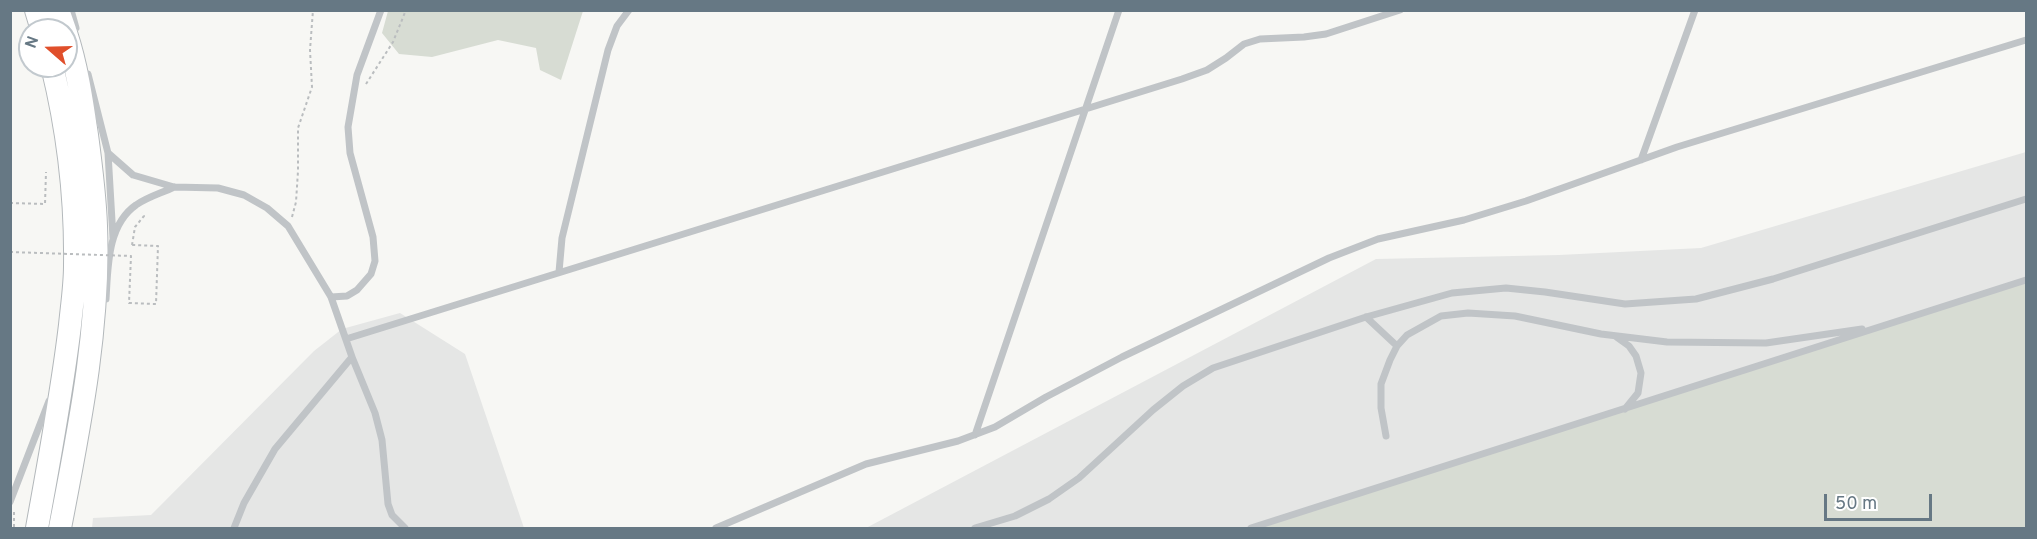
<!DOCTYPE html>
<style>
body{margin:0}
#map{position:relative;width:2037px;height:539px;overflow:hidden;background:#f7f7f4;font-family:Overpass,sans-serif}
canvas{display:block}
.frame{position:absolute;inset:0;border:12px solid #667884;pointer-events:none}
.north{position:absolute;left:18px;top:18px;width:60px;height:60px;box-sizing:border-box;background:#fff;border:2px solid #c2c9ce;border-radius:50%;rotate:290deg;font-size:16px;font-weight:700;line-height:24px;text-align:center;color:#667884}
.north::after{content:'';display:block;margin:auto;width:21px;height:27px;background:#e04f2b;clip-path:polygon(50% 0,100% 100%,50% 72%,0 100%)}
.scale{position:absolute;left:1824px;top:494px;width:108px;height:27px;box-sizing:border-box;border:3px solid #667884;border-top:0;padding-left:8px;font-size:18px;line-height:21px;white-space:nowrap;color:#667884;-webkit-text-stroke:4px #fff;paint-order:stroke}
</style>
<div id="map">
<canvas width="2037" height="539"></canvas>
<div class="frame"></div>
<div class="north">N</div>
<div class="scale">50 m</div>
</div>
<script>
const c = document.querySelector('canvas').getContext('2d');
c.lineJoin = 'round';
function fillPath(path, color) { c.fillStyle = color; c.fill(path, 'evenodd'); }
function trace(path, color, width, dash) { c.strokeStyle = color; c.lineWidth = width; c.lineCap = dash ? 'butt' : 'round'; c.setLineDash(dash || []); c.stroke(path); }
fillPath(new Path2D(`
 M2026,152V528H866L1376,259L1559,255L1701,248Z
 M400,313L465,354L524,528H92L93,518L151,515L314,351L342,329Z`), '#e5e6e5');
fillPath(new Path2D(`
 M388,11V10L583,11L561,80L540,70L536,48L498,40L432,57L399,54L382,33Z
 M2026,280V528H1251Z`), '#d7dcd3');
const primary = new Path2D(`
 M36,10L42,30
 M58,10L65,30
 M37,528C49,461 62,393 70,325C72,305 75,285 75,266C76,199 68,131 52,66
 M60,528C79,429 100,327 96,226C95,195 91,165 87,135C82,101 77,66 66,33`);
trace(primary, '#b3b8bb', 24);
trace(new Path2D(`
 M366,84L393,42L406,10
 M10,203L45,204L46,172
 M292,217L296,202L298,171V128L312,87L310,50L313,10
 M132,245L135,227L144,216L142,213
 M14,512V528`), '#babdbf', 2, [3, 3]);
trace(new Path2D(`
 M71,10L76,28
 M88,74L108,153L133,175L174,187L218,188L244,195L267,208L288,226L331,297L347,296L357,290L371,274L375,261L373,237L350,153L348,127L357,75L381,10
 M108,153L113,238
 M1641,160L1695,10
 M559,272L562,238L608,50L617,26L629,10
 M106,299C108,268 107,225 136,205C147,197 162,193 174,187
 M1366,317L1397,346
 M1615,336L1629,346L1636,356L1641,373L1638,393L1625,409
 M346,339L1182,79L1207,70L1226,58L1244,44L1260,39L1304,37L1326,34L1400,10
 M352,357L375,413L382,440L388,504L392,515L405,528
 M975,435L1119,10
 M1386,436L1381,408V384L1390,360L1397,346L1407,335L1441,316L1468,313L1515,316L1601,334L1667,342L1766,343L1862,329
 M10,502L49,401
 M234,528L244,503L275,449L352,357L331,297
 M716,528L866,464L958,441L995,427L1046,397L1122,357L1329,258L1378,239L1464,220L1526,201L1677,147L2026,40
 M975,528L1015,516L1049,499L1079,478L1153,410L1183,386L1213,368L1366,317L1452,293L1506,288L1545,292L1625,304L1696,299L1773,279L2026,199
 M1251,528L2026,280`), '#c0c4c7', 7);
trace(primary, '#fff', 22);
trace(new Path2D(`
 M10,252L131,256L129,303L156,304L158,246L132,245`), '#babdbf', 2, [3, 3]);
</script>
